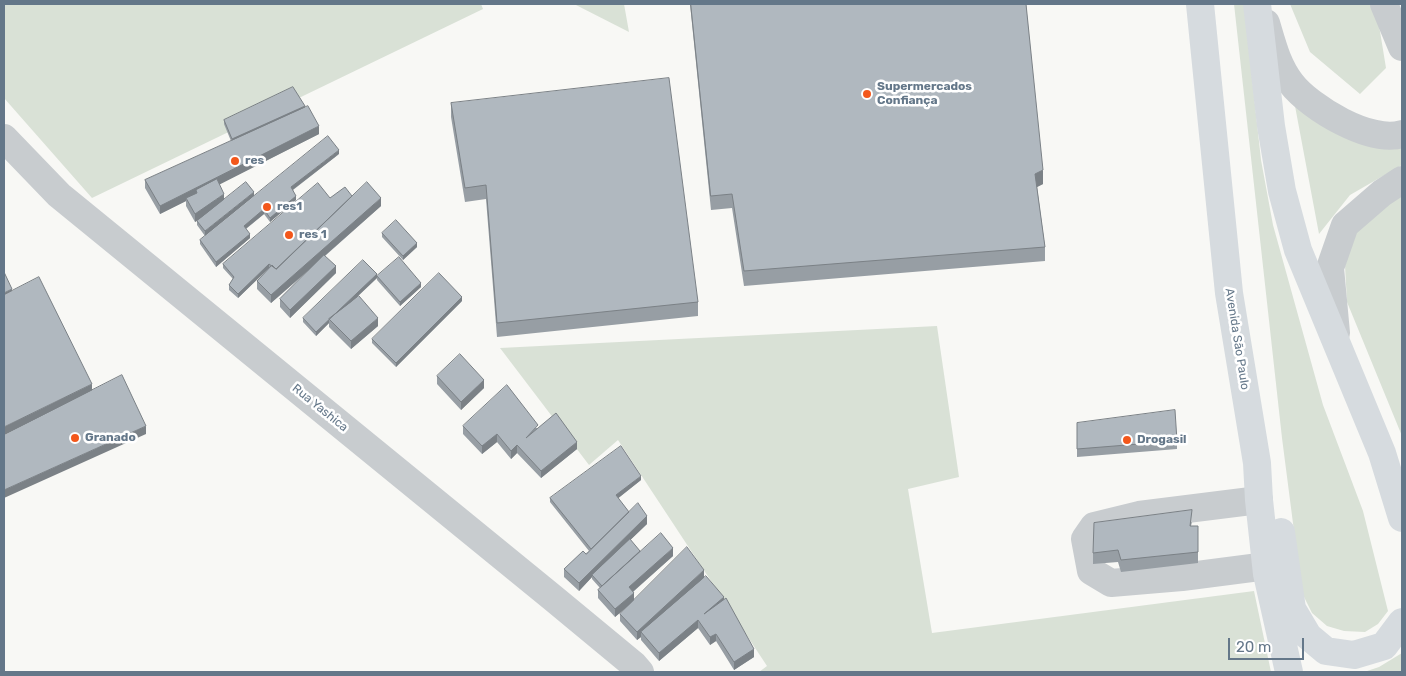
<!DOCTYPE html>
<meta charset="utf-8">
<style>
body{margin:0}
#map{position:relative;width:1406px;height:676px;overflow:hidden;background:#f8f8f5;font-family:Rubik,sans-serif}
canvas{display:block}
.frame{position:absolute;inset:0;border:5px solid #647789;pointer-events:none}
.scale{position:absolute;left:1228px;top:638px;width:76px;height:22px;box-sizing:border-box;border:2px solid #647789;border-top:0;padding-left:6px;font-size:15px;line-height:18px;white-space:nowrap;color:#647789;-webkit-text-stroke:4px #fff;paint-order:stroke}
</style>
<div id="map">
<canvas width="1406" height="676"></canvas>
<div class="frame"></div>
<div class="scale">20 m</div>
</div>
<script>
const c = document.querySelector('canvas').getContext('2d');
c.lineJoin = 'round';
function fillPath(path, color) { c.fillStyle = color; c.fill(path, 'evenodd'); }
function trace(path, color, width, dash) { c.strokeStyle = color; c.lineWidth = width; c.lineCap = dash ? 'butt' : 'round'; c.setLineDash(dash || []); c.stroke(path); }
function write(font, color, halo, rows, align = 'center') {
  c.font = font + ' Rubik,sans-serif'; c.lineWidth = 5; c.setLineDash([]); c.textBaseline = 'middle'; c.strokeStyle = halo; c.fillStyle = color; for (const [text, x, y, turn = 0] of rows) {
    c.save(); c.translate(x, y); c.rotate((+turn || 0) * Math.PI / 180); c.textAlign = isNaN(turn) ? turn : align; if (halo) c.strokeText(text, 0, 0); c.fillText(text, 0, 0); c.restore();
  }
}
fillPath(new Path2D(`
 M4,4H481L483,9L92,198L4,98Z
 M574,4H624L629,32Z
 M1234,4H1244L1261,160L1273,225L1323,405L1363,511L1388,611L1378,624L1365,632L1344,631L1327,626L1312,613L1302,593L1282,438Z
 M1290,4H1373L1377,13L1386,68L1360,94L1310,52Z
 M1295,106L1402,147V165L1350,195L1319,234Z
 M1402,196V436L1347,302L1345,266L1357,226L1390,198Z
 M937,326L959,477L908,489L932,633L1254,591L1271,672H759L767,666L618,440L589,465L500,348Z
 M1402,653V672H1364L1379,667Z`), '#d9e1d6');
trace(new Path2D(`
 M1384,4L1402,47
 M1266,23C1272,43 1277,65 1291,83C1310,108 1371,144 1402,134
 M4,138L59,195L553,598L634,665L640,672
 M1336,333L1330,268L1345,225L1382,193L1402,180
 M1259,500L1139,515L1094,526L1085,539L1091,571L1111,583L1182,577L1267,566`), '#c8cccf', 28);
trace(new Path2D(`
 M1200,4L1229,293L1257,463L1259,500L1267,574L1289,672
 M1257,4L1271,126L1282,191L1298,250L1382,453L1402,518
 M1281,532L1292,609L1308,636L1326,651L1354,655L1384,646L1402,622`), '#d6dbdf', 28);
fillPath(new Path2D(`
 M690,4H1026L1043,184L1037,187L1045,247V261L744,286L732,208L711,210Z
 M451,103L698,302V316L497,337L486,199L465,202L451,117Z
 M305,108L319,134L219,184L205,236L197,225V221L201,218L195,222L186,206V201L160,214L145,188V180L231,141L224,124V120Z
 M339,154L293,190L296,200L270,222L264,214L246,229L250,238L216,267L200,244V240Z
 M352,196L381,206L325,256L336,273L290,318L280,307V299L308,271L271,303L257,289V281L269,268L238,298L229,290V285L233,279L223,268V264L330,198Z
 M382,233L417,247L403,260L382,237Z
 M377,276L421,287L400,306L377,280V278L353,301L378,326L351,349L329,327V323L316,336L303,322V318Z
 M462,301L396,367L372,343V339Z
 M437,376L484,388L461,410L437,384Z
 M1077,423L1177,441V449L1077,457Z
 M463,426L538,428L577,449L541,478L517,453L511,459L497,442L482,454L463,434Z
 M641,480L618,498L629,512L647,524L630,540L640,551L673,556L633,592L634,600L704,578L724,599L754,657L734,670L716,641L710,645L698,628L659,661L641,640V637L637,640L620,621V614L630,604L615,617L598,598V590L600,588L592,579V577L579,591L564,577V569L589,551L550,502V498Z
 M1192,522L1191,526H1198V563L1121,572L1118,562L1093,564V553Z`), '#979ea4');
fillPath(new Path2D(`
 M305,106V110L232,143V139Z
 M319,126V134L197,196L196,190V196L186,198V201L160,214V206Z
 M339,150V154L291,191V187Z
 M1043,170V184L1035,188V174Z
 M254,192V196L205,236V231Z
 M224,194V202L195,222V214Z
 M296,196V200L270,222V218Z
 M381,198V206L271,303V295Z
 M264,209V214L244,230V226Z
 M250,234V238L216,267V262Z
 M417,243V247L403,260V256Z
 M269,264V268L238,298V294Z
 M336,266V273L290,318V310Z
 M377,274V278L331,321L329,319V323L316,336V332Z
 M421,283V287L400,306V302Z
 M12,289V297L4,301V293Z
 M462,297V301L396,367V363Z
 M378,318V326L351,349V341Z
 M484,380V388L461,410V402Z
 M92,384V392L4,435V427Z
 M146,426V434L4,498V490Z
 M497,434V442L482,454V446Z
 M577,442V449L541,478V471Z
 M517,445V453L511,459V451Z
 M641,476V480L616,500V495Z
 M647,516V524L593,576L592,575V577L579,591V583Z
 M673,548V556L629,595V587Z
 M704,570V578L641,632V637L637,640V632Z
 M634,593V601L615,617V609Z
 M724,597V605L704,614Z
 M698,620V628L659,661V653Z
 M716,634V641L710,645V637Z
 M754,649V657L734,670V662Z`), '#7b8186');
const building = new Path2D(`
 M691,4H1026L1043,170L1035,174L1045,247L744,271L732,194L711,196Z
 M669,78L698,302L497,323L486,185L465,188L451,103Z
 M293,87L305,106L232,139L224,120Z
 M308,106L319,126L160,206L145,180Z
 M328,136L339,150L291,187L296,196L270,218L264,209L244,226L250,234L216,262L200,240Z
 M217,179L224,194L195,214L186,198L197,193L196,190Z
 M246,182L254,192L205,231L197,221Z
 M367,182L381,198L271,295L257,281L272,265L276,269Z
 M318,183L330,198L345,187L352,196L276,269L269,264L238,294L229,285L234,277L223,264Z
 M396,220L417,243L403,256L382,233Z
 M324,255L336,266L290,310L280,299Z
 M399,257L421,283L400,302L377,276Z
 M363,260L377,274L316,332L303,318Z
 M4,272L12,289L4,293Z
 M439,273L462,297L396,363L372,339Z
 M39,277L92,384L4,427V295Z
 M359,296L378,318L351,341L329,319Z
 M460,354L484,380L461,402L437,376Z
 M122,375L146,426L4,490V435Z
 M507,385L538,425L526,438L556,413L577,442L541,471L517,445L511,451L497,434L482,446L463,426Z
 M1175,410L1177,441L1077,449V423Z
 M621,446L641,476L616,495L629,512L591,549L550,498Z
 M638,503L647,516L579,583L564,569L583,551L586,554Z
 M1192,510L1190,526H1198V552L1121,560L1118,550L1093,553L1094,523Z
 M661,533L673,548L629,587L634,593L615,609L598,590Z
 M630,539L640,551L602,586L592,575Z
 M687,547L704,570L637,632L620,614Z
 M706,576L724,597L704,614L726,598L754,649L734,662L716,634L710,637L698,620L659,653L641,632Z`);
fillPath(building, '#b0b8bf');
trace(building, '#7b8186', 1);
for (const [x, y, r, color] of [
 [867,94,5,"#f3571b"],
 [235,161,5,"#f3571b"],
 [267,207,5,"#f3571b"],
 [289,235,5,"#f3571b"],
 [75,438,5,"#f3571b"],
 [1127,440,5,"#f3571b"]
]) { const dot = new Path2D(); dot.arc(x, y, r, 0, 2 * Math.PI); c.fillStyle = color; c.fill(dot); trace(dot, '#fff', 2); }
write('bold 12px', '#647789', '#fff', [
 ["Supermercados",877,87],
 ["Confiança",877,101],
 ["res",245,161],
 ["res1",277,207],
 ["res 1",299,235],
 ["Granado",85,438],
 ["Drogasil",1137,440]
], 'left');
write('12px', '#647789', '#fff', [
 ["Avenida São Paulo",1237,339,81],
 ["Rua Yashica",320,408,39]
]);
</script>
